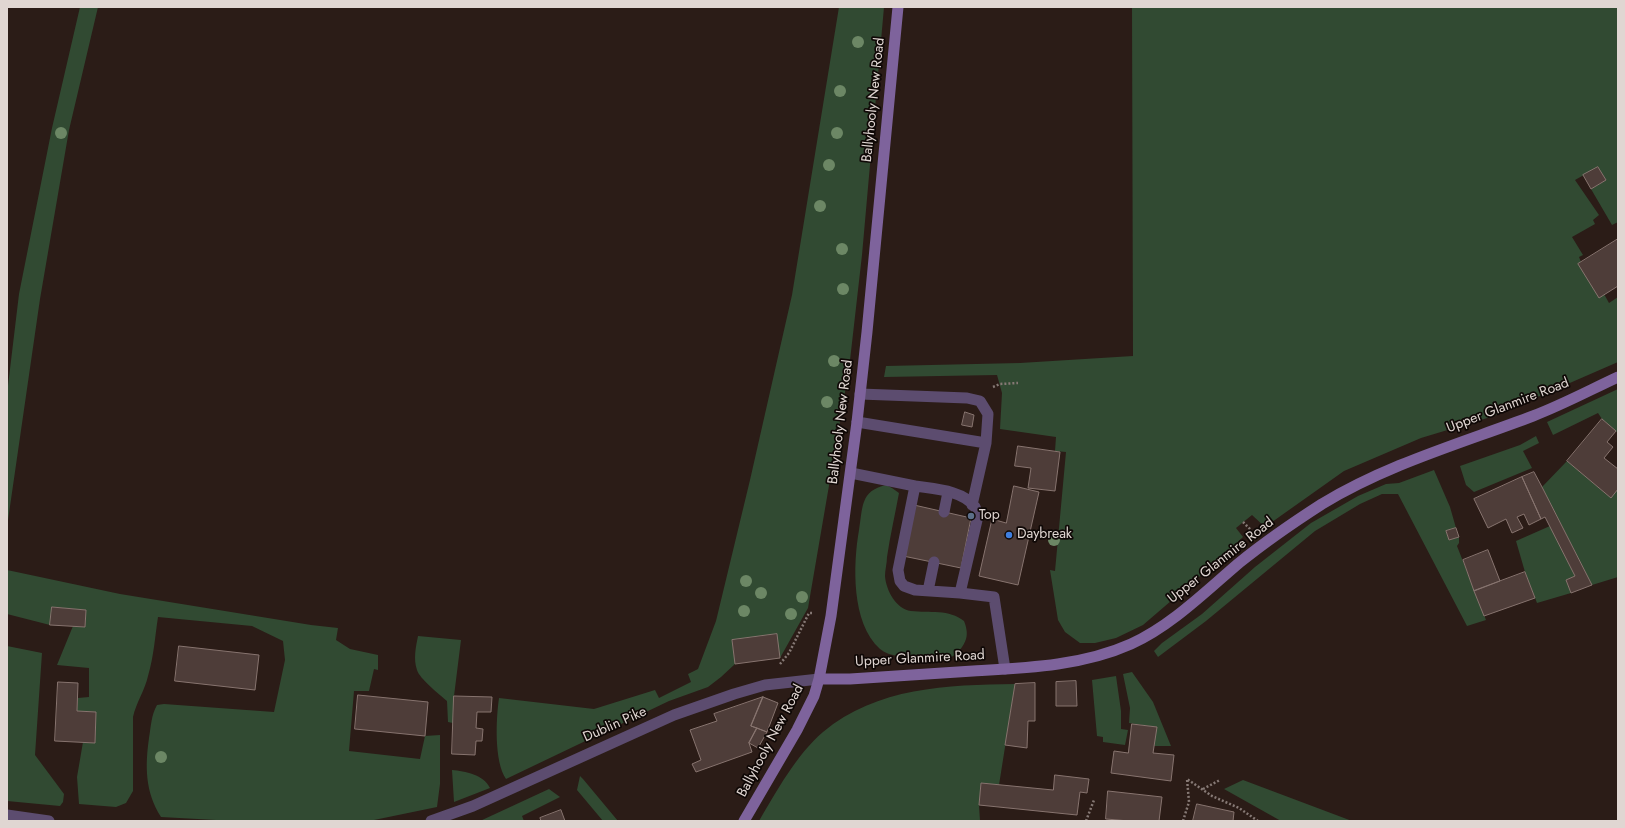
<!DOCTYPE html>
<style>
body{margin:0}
#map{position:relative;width:1625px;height:828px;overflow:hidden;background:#2b1c17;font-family:Jost,sans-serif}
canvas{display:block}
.frame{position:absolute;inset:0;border:8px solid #e0d6d2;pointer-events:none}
</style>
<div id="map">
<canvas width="1625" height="828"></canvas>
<div class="frame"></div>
</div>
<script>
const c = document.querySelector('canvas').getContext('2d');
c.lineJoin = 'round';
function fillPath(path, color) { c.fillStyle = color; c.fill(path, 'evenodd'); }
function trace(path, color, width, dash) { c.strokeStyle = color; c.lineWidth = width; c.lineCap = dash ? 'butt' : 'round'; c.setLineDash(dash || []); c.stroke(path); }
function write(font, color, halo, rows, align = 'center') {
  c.font = font + ' Jost,sans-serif'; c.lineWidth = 3.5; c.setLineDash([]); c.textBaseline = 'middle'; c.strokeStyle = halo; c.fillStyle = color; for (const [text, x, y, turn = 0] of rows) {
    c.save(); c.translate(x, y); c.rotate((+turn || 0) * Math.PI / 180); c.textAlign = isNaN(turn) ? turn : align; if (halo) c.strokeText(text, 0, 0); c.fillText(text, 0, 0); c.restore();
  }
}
fillPath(new Path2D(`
 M80,7H98L69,130L40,299L7,527V394L19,294L52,128Z
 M839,7H884L862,255L849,369L808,608L780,658L776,634L732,640L735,664L721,677L708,687L669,701L506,779C494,761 496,719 499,698L594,709L655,690L659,698L691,682L688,674L698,669L716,621L750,480L792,295Z
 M1132,7H1618V222L1612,225L1591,189L1606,180L1598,167L1575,180L1599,215L1593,220L1595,224L1572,237L1583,255L1579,257L1581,262L1578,264L1604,294L1609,303L1618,297V362L1494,416L1421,438L1344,471L1265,527L1252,515L1236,528L1243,537L1214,564L1143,625L1116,638L1095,643H1080L1065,632L1058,620L1050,570L1055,571L1066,452L1055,451L1056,437L1000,429L1002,393L997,375L884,377L886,366L1020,363L1133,356Z
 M1618,389V433L1602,419L1598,413L1553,435L1547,422Z
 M1536,436L1539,443L1523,451L1532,468L1474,492L1466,485L1460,466L1520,445Z
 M1567,461L1610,497L1618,489V577L1592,585L1542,487Z
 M1434,470L1450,507L1456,528L1446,531L1449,540L1459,537V543L1457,546L1486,620L1467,626L1398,494H1382L1360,504L1315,531L1206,621L1158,657L1154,651L1162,643L1202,614L1255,567L1311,523L1358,496L1386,484L1399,483Z
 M886,485L892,488L899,493C895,515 890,536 887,557C887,563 885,570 885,576C886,590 896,609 911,611C930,613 949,609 964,621C966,626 968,633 966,639C964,646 956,657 948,658C938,660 928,658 918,658C905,657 890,657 880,649C851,623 853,564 859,530C863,507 860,491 886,485Z
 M1550,526L1575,576L1566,580L1571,593L1537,603L1525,572L1516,541Z
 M7,570L120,594L311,625L338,628L336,640L350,649L378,655V670L374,669L369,691H354L349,751L420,759L425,736L440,735V784L437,807L374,820L234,821L161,817C145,792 145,766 149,738C151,726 151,716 157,705L164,704L274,712L285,660L283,641L252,626L158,617C155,636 154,656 148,676C145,690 136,703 133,717V791L126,803L116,807L79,804L77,777L83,742L95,743L96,712L77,711L78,698L89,697V668L57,665L73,626L85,627L86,610L52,607L50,625L7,614Z
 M418,636L461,640L454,696L453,723L448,722L447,701C440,695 419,678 417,670C413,659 416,646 418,636Z
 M7,646L42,653L35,755L64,794L63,802L60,806L7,801Z
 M1132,672L1153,702L1171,746H1154L1156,727L1129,723L1130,708L1123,674Z
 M1116,676L1121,711V729L1128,730L1125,745L1103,742V737L1097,736L1092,680Z
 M1015,684L999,785L981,783L979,805L980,821H759C776,792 797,754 823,732C877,687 947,685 1015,684Z
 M452,770C465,771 484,775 490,788L454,802Z
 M580,776L583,779L618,821H603L577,790Z
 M1243,780L1352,821H1281L1224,789Z
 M549,789L560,797L522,816L524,821H480Z`), '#314a32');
const building = new Path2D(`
 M1598,167L1606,180L1591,189L1583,175Z
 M1618,239V286L1599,298L1578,264Z
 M965,412L974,415L972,427L962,425Z
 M1602,419L1616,431L1607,442L1613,447L1604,458L1618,469V489L1611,498L1567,461Z
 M1018,446L1060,452L1055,491L1028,488L1031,468L1015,466Z
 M1534,472L1542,487L1592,585L1571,593L1566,580L1575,576L1545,517L1541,519L1522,477Z
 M1522,477L1541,519L1529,525L1524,514L1517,517L1523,528L1512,533L1506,519L1488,528L1474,499Z
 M1014,486L1039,492L1018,585L979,576L992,519L1006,523Z
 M914,505L971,518L961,568L903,556Z
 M1456,528L1459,537L1449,540L1446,531Z
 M1488,550L1500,581L1474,591L1463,560Z
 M1525,572L1535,598L1484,616L1474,591Z
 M52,607L86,610L85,627L50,625Z
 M777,634L780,658L735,664L732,640Z
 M179,646L259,655L255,690L175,681Z
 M1076,681L1077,706H1056V682Z
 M58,682L78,683L77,711L96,712L95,743L55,741Z
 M1035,683V721H1028L1027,748L1005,745L1015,684Z
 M358,695L428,702L425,736L355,729Z
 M454,696L492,697L491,712H477L476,728L483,729L482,741H476L475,755L452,754Z
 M763,697L751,726L757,728L749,743L752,752L696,772L692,764L701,760L690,730L717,721L714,714Z
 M763,697L778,703L767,732L751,726Z
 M1132,724L1157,727L1153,753L1174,755L1171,781L1111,773L1114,751L1128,753Z
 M757,728L767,732L758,748L749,743Z
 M1055,775L1089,779L1087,793L1080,792L1077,815L979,805L981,783L1053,790Z
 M1108,791L1162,797L1159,821H1129L1106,819Z
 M1197,804L1234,812L1233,821H1193Z
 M561,810L565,821H541L540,818Z`);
fillPath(building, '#4e3d39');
trace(building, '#87746f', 1);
trace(new Path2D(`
 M993,387L1000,384L1018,383
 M1243,522L1251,530
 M780,664L789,653L809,613H812
 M1203,789L1220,780
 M1086,821L1094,800
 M1183,821L1189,802L1187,779L1212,796L1239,808L1258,821`), '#867975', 2.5, [2, 2]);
trace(new Path2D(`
 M860,394L967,398L980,401L988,414L986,443L972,505
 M857,422L986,443
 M851,473L915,486L898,570L900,581L904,586L915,590L960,593L994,597L1005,669
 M915,486C934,489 963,490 975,507C976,509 977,514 978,516L960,593
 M944,512L948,492
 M928,591L934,562`), '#5c4c6f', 11);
trace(new Path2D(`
 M7,815L49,821
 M431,821L473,806L674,715L734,694L765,685L819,679`), '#5c4c6f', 11);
trace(new Path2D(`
 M819,679H850C891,676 932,674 973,671C1026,668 1082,666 1131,644C1171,626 1206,591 1239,563C1265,542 1294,522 1322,504C1388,464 1462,443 1533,416C1562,405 1590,390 1618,377
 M744,821L797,730L814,696L819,679L831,616L857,422L867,332L898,7`), '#7e639c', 11);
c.fillStyle = '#6c8765';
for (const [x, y] of [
 [858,42],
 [840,91],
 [61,133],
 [837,133],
 [829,165],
 [820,206],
 [842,249],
 [843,289],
 [834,361],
 [827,402],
 [1054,540],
 [746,581],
 [761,593],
 [802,597],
 [744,611],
 [791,614],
 [161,757]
]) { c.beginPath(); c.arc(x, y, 6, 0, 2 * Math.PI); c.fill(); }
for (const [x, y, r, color] of [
 [971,516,4,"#5c6f8a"],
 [1009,535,4,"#3f7fe0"]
]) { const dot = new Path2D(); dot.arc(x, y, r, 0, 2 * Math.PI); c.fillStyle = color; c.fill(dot); trace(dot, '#0f0806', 1.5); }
write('14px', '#e0d6d2', '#0f0806', [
 ["Ballyhooly New Road",874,100,-84],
 ["Upper Glanmire Road",1508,406,-21],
 ["Ballyhooly New Road",841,422,-83],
 ["Upper Glanmire Road",1221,561,-38],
 ["Upper Glanmire Road",920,659,-3],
 ["Dublin Pike",615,725,-24],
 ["Ballyhooly New Road",771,741,-62]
]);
write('14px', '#e0d6d2', '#0f0806', [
 ["Top",979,516],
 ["Daybreak",1017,535]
], 'left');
</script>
